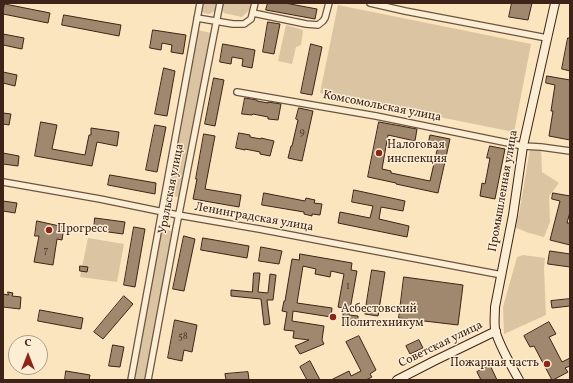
<!DOCTYPE html>
<meta charset="utf-8">
<style>
body{margin:0}
#map{position:relative;width:573px;height:383px;overflow:hidden;background:#fae5be;font-family:Vollkorn,serif}
canvas{display:block}
.frame{position:absolute;inset:0;border:4px solid #3e2318;pointer-events:none}
.north{position:absolute;left:8px;top:335px;width:40px;height:40px;box-sizing:border-box;background:#fceed5;border:1px solid #b09d89;border-radius:50%;rotate:0deg;font-size:11px;font-weight:700;line-height:16px;text-align:center;color:#3e2318}
.north::after{content:'';display:block;margin:auto;width:14px;height:18px;background:#8f2418;clip-path:polygon(50% 0,100% 100%,50% 72%,0 100%)}
</style>
<div id="map">
<canvas width="573" height="383"></canvas>
<div class="frame"></div>
<div class="north">С</div>
</div>
<script>
const c = document.querySelector('canvas').getContext('2d');
c.lineJoin = 'round';
function fillPath(path, color) { c.fillStyle = color; c.fill(path, 'evenodd'); }
function trace(path, color, width, dash) { c.strokeStyle = color; c.lineWidth = width; c.lineCap = dash ? 'butt' : 'round'; c.setLineDash(dash || []); c.stroke(path); }
function write(font, color, halo, rows, align = 'center') {
  c.font = font + ' Vollkorn,serif'; c.lineWidth = 3; c.setLineDash([]); c.textBaseline = 'middle'; c.strokeStyle = halo; c.fillStyle = color; for (const [text, x, y, turn = 0] of rows) {
    c.save(); c.translate(x, y); c.rotate((+turn || 0) * Math.PI / 180); c.textAlign = isNaN(turn) ? turn : align; if (halo) c.strokeText(text, 0, 0); c.fillText(text, 0, 0); c.restore();
  }
}
fillPath(new Path2D(`
 M201,3H216L215,11L209,14L204,13L200,9Z
 M222,3H251L249,10L242,17L224,13L221,7Z
 M338,5L531,44L514,132L320,93Z
 M286,25L303,30L301,45L296,47L292,64L278,61Z
 M198,30L211,33L179,197L167,195Z
 M530,149H541L542,172L559,183L549,196L550,222L544,237L529,233L514,227L519,214Z
 M162,229L172,231L145,380H134Z
 M88,238L124,244L117,282L80,277Z
 M523,255L545,258L544,268L546,315L504,334L503,307L517,257Z`), '#dac4a2');
const building = new Path2D(`
 M268,3H285L317,9L315,19L266,10Z
 M512,3H532L528,20L509,17Z
 M5,4L50,13L48,23L3,14Z
 M64,15L121,25L119,36L62,25Z
 M268,22L280,24L274,54L263,52Z
 M153,30L186,35L183,54L171,52L172,45L162,43L161,50L150,48Z
 M3,34L24,38L22,49L3,45Z
 M568,38H570V71L562,69Z
 M223,44L255,50L252,68L242,66L243,59L232,57L231,64L220,62Z
 M311,44L322,47L312,95L301,93Z
 M164,68L175,71L167,116L155,114Z
 M3,72L17,75L15,86L3,83Z
 M547,76L570,80V140L549,136L553,111H551L555,85L546,83Z
 M214,78L224,80L215,126L205,124Z
 M245,98L257,100V101L268,103V102L281,104L278,120L268,119V117L253,114L252,115L242,114Z
 M299,108L313,111L302,161L288,158L291,146H292L298,120L296,119Z
 M3,113L11,114L9,125L3,124Z
 M41,122L57,125L52,149L85,155L89,135H91V128L119,132L117,146L97,142L92,166L35,156Z
 M379,122L417,129L415,141L388,135L382,169L391,171V173L430,181L438,146L428,144L430,135L450,139L438,193L396,184V183L368,177Z
 M155,125L166,127L157,172L146,170Z
 M239,133L250,135V137L261,139V138L274,141L270,156L260,154V152L245,149V150L236,148Z
 M204,134L215,136L205,189L241,195L239,207L193,199L197,179H196Z
 M490,146L505,149L495,199L480,196L482,183L485,184L490,158H487Z
 M3,153L19,156L18,166L3,164Z
 M110,175L156,183L155,194L108,185Z
 M354,190L405,201L403,211L381,207L379,219L409,226L407,237L338,223L340,212L370,218L373,206L352,202Z
 M264,193L305,201L306,198L315,200L314,203L322,204L320,215L312,214V216L304,214V212L262,205Z
 M553,193L570,196V212L567,223H570V245L550,240L560,201L552,199Z
 M3,201L17,203L15,213L3,211Z
 M95,218L125,222L123,234L94,230Z
 M37,221L64,227L62,240L57,239L53,265L34,262L39,236H35Z
 M134,227L145,229L135,287L124,285Z
 M184,236L195,239L184,291L173,289Z
 M203,238L249,246L247,258L201,250Z
 M261,247L282,251L279,264L259,261Z
 M550,251L570,254V267L548,264Z
 M300,254L352,263L351,270L357,271L349,315L358,316V324L343,323V308L338,307L344,274L331,271L330,277L315,274L316,269L303,266L297,303L332,308L331,317L293,311L292,321L324,326L322,340L324,344L300,354L295,346L309,340L293,338L294,331L284,330L287,312L282,311L284,301H285L292,259L299,260Z
 M80,266L88,267L87,272L80,271Z
 M372,270L385,272L378,316L365,314Z
 M254,273H260L258,292L268,293L270,274L276,275L273,300H267L270,324L264,325L261,299L231,296V290L252,292Z
 M404,277L463,285L458,325L399,318Z
 M8,292L13,293L12,296L21,297L20,309L3,307V294L8,295Z
 M124,296L133,304L103,339L94,332Z
 M570,299V306L552,308L551,301Z
 M40,310L83,318L81,329L38,321Z
 M175,320L197,325L192,352L184,350L182,361L168,358Z
 M549,322L556,334L549,337L562,362L570,358V366L565,368L568,372L553,380H552L534,346L530,347L524,336Z
 M359,336L376,370L370,374L372,377L366,380H331L349,371L351,376L361,371L346,342Z
 M419,340L423,348L410,354L406,346Z
 M113,345L124,347L120,367L109,366Z
 M310,361L320,380H307L300,367Z
 M490,365L497,380H481L477,372Z
 M66,371L90,375L89,380H65Z
 M248,372L249,380H226L225,374Z`);
fillPath(building, '#a0886e');
trace(building, '#3e2318', 1);
const street = new Path2D(`
 M370,3L405,11L547,38
 M253,13L306,24L318,25L323,21L325,18L329,3
 M197,18L233,24H244L251,19L255,3
 M237,92L376,116L523,146L541,147L570,151
 M3,182L100,199L178,215L259,229L502,275
 M131,380L200,3
 M148,380L176,229L220,3`);
const secondary = new Path2D(`
 M397,380L434,361L496,331
 M519,380C511,365 498,344 495,329C494,321 495,314 495,307L513,215L523,146L555,3`);
trace(street, '#6d5442', 8);
trace(secondary, '#3e2318', 10);
trace(street, '#fceed5', 5.5);
trace(secondary, '#fceed5', 8);
for (const [x, y, r, color] of [
 [379,153,4,"#8f2418"],
 [49,230,4,"#8f2418"],
 [333,317,4,"#8f2418"],
 [547,364,4,"#8f2418"]
]) { const dot = new Path2D(); dot.arc(x, y, r, 0, 2 * Math.PI); c.fillStyle = color; c.fill(dot); trace(dot, '#fceed5', 1.5); }
write('10px', '#563c2e', null, [
 ["9",302,133],
 ["7",46,251],
 ["1",348,287],
 ["58",183,337]
]);
write('12px', '#3e2318', '#fceed5', [
 ["Комсомольская улица",382,107,11],
 ["Уральская улица",172,189,-79],
 ["Промышленная улица",504,191,-80],
 ["Ленинградская улица",254,218,10],
 ["Советская улица",441,345,-26]
]);
write('12px', '#3e2318', '#fceed5', [
 ["Налоговая",387,146],
 ["инспекция",387,160],
 ["Прогресс",57,230],
 ["Асбестовский",341,310],
 ["Политехникум",341,324],
 ["Пожарная часть",539,364,"right"]
], 'left');
</script>
